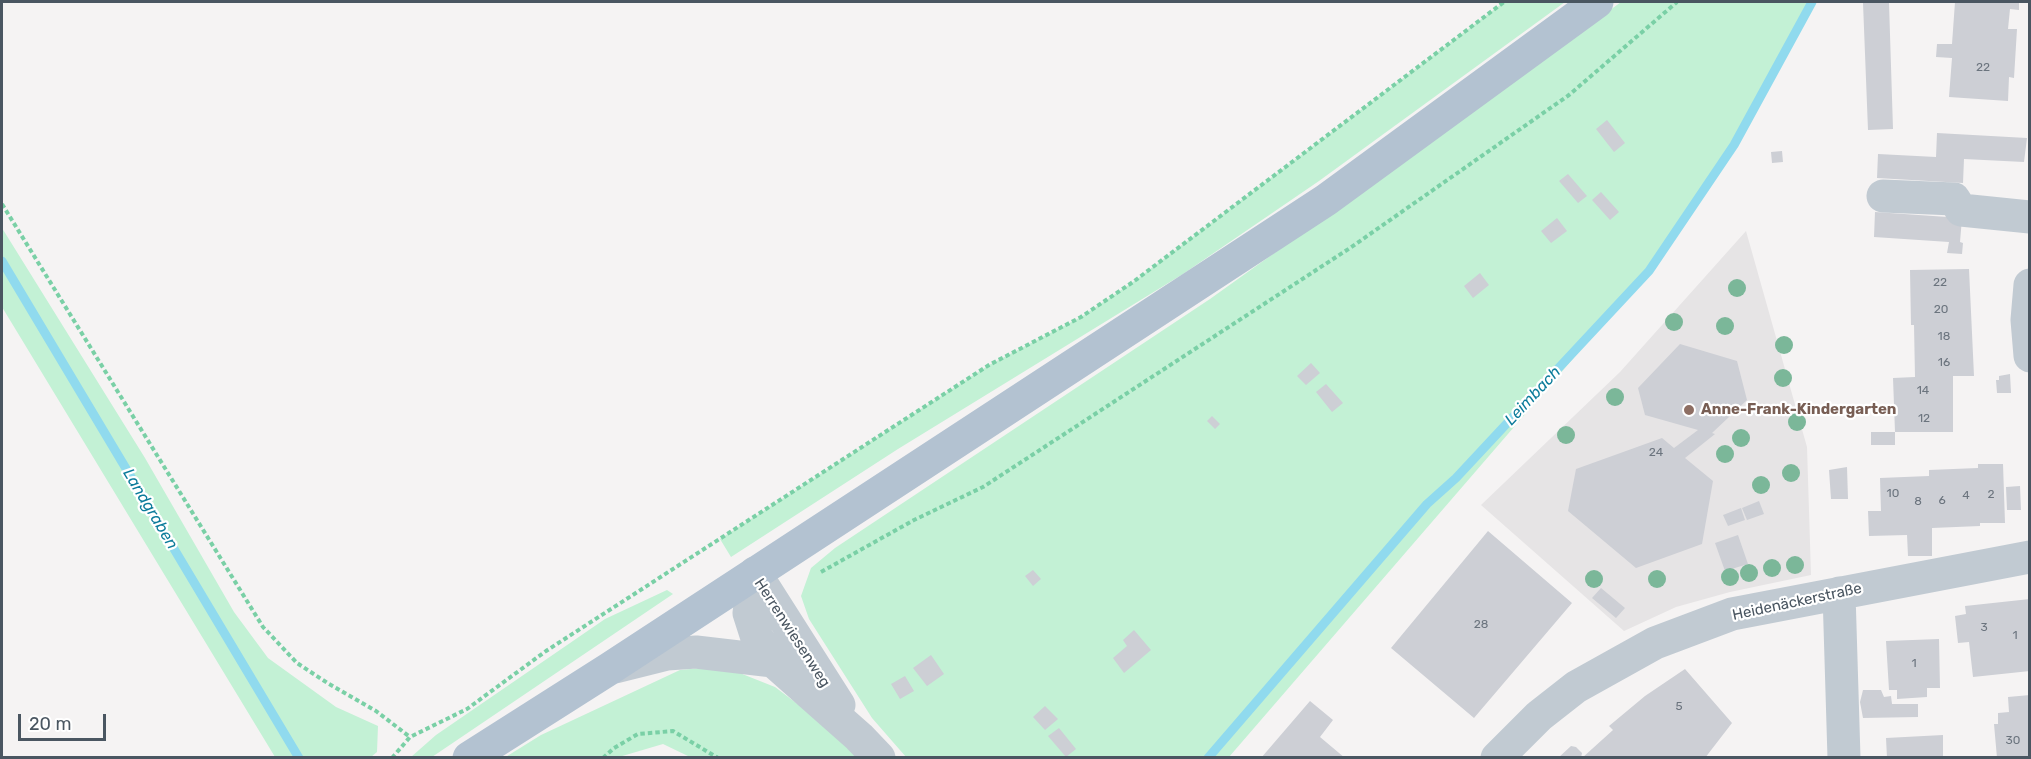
<!DOCTYPE html>
<meta charset="utf-8">
<style>
body{margin:0}
#map{position:relative;width:2031px;height:759px;overflow:hidden;background:#f5f3f3;font-family:Rubik,sans-serif}
canvas{display:block}
.frame{position:absolute;inset:0;border:3px solid #4a5661;pointer-events:none}
.scale{position:absolute;left:18px;top:714px;width:88px;height:27px;box-sizing:border-box;border:3px solid #4a5661;border-top:0;padding-left:8px;font-size:18px;line-height:21px;white-space:nowrap;color:#4a5661;-webkit-text-stroke:4px #fff;paint-order:stroke}
</style>
<div id="map">
<canvas width="2031" height="759"></canvas>
<div class="frame"></div>
<div class="scale">20 m</div>
</div>
<script>
const c = document.querySelector('canvas').getContext('2d');
c.lineJoin = 'round';
function fillPath(path, color) { c.fillStyle = color; c.fill(path, 'evenodd'); }
function trace(path, color, width, dash) { c.strokeStyle = color; c.lineWidth = width; c.lineCap = dash ? 'butt' : 'round'; c.setLineDash(dash || []); c.stroke(path); }
function write(font, color, halo, rows, align = 'center') {
  c.font = font + ' Rubik,sans-serif'; c.lineWidth = 4.5; c.setLineDash([]); c.textBaseline = 'middle'; c.strokeStyle = halo; c.fillStyle = color; for (const [text, x, y, turn = 0] of rows) {
    c.save(); c.translate(x, y); c.rotate((+turn || 0) * Math.PI / 180); c.textAlign = isNaN(turn) ? turn : align; if (halo) c.strokeText(text, 0, 0); c.fillText(text, 0, 0); c.restore();
  }
}
fillPath(new Path2D(`
 M1746,231L1807,447L1811,575L1730,592L1676,607L1624,631L1481,505L1620,372Z`), '#e6e4e5');
fillPath(new Path2D(`
 M1504,2H1565L1319,181L1183,274L898,449L731,557L720,539L989,365L1081,317L1133,282Z
 M1621,2H1812L1734,145L1647,273L1229,757H906L872,718L809,619L801,596L811,568L835,548L1210,299L1512,83Z
 M2,228L145,458L234,612L268,658L336,707L378,726L377,752L371,757H275L2,307Z
 M667,590L673,594L432,757H411L436,735L605,619Z
 M722,666L775,687L856,748L864,757H690L663,744L619,757L504,758L541,735L680,670Z`), '#c3f1d5');
trace(new Path2D(`
 M2,261L299,758
 M1208,758L1427,504L1456,478L1649,271L1734,145L1812,2`), '#90daee', 9);
fillPath(new Path2D(`
 M1955,2H2019V10L2010,9L2008,29H2017L2014,78L2009,77L2008,101L1949,97L1952,58L1936,57L1937,44H1952Z
 M1863,3H1889L1893,129L1868,130Z
 M1607,120L1625,143L1614,152L1596,129Z
 M1937,133L2027,138L2024,162L1964,159L1963,183L1877,178L1878,154L1936,157Z
 M1782,151L1783,162L1772,163L1771,152Z
 M1568,174L1587,196L1578,203L1559,181Z
 M1601,192L1619,212L1610,220L1592,200Z
 M1875,212L1962,218L1960,242L1963,243L1962,254L1947,253L1949,242L1874,237Z
 M1557,218L1567,231L1551,243L1541,231Z
 M1969,269L1974,376H1953V432H1895L1893,378L1915,377L1914,325H1911L1910,270Z
 M1480,273L1489,285L1473,298L1464,286Z
 M1680,344L1737,361L1747,400L1712,433L1715,434L1685,458L1713,481L1702,544L1636,568L1568,511L1576,469L1662,438L1674,448L1698,430L1645,415L1638,388Z
 M1311,363L1320,373L1306,385L1297,376Z
 M2010,374L2011,393H1997L1996,380H1999V376Z
 M1326,384L1343,403L1332,412L1316,392Z
 M1212,416L1220,424L1215,429L1207,421Z
 M1871,432H1895V445H1871Z
 M1978,464H2003L2005,523H1980V526L1932,528V556H1908L1907,535L1869,536L1868,511H1881L1880,478L1929,476V470L1978,468Z
 M1847,467L1848,499H1831L1829,470Z
 M2020,486L2021,510H2007L2006,487Z
 M1759,501L1764,514L1747,520L1742,508Z
 M1741,508L1745,520L1728,526L1723,515Z
 M1488,531L1572,603L1474,718L1391,648Z
 M1738,535L1748,564L1725,571L1715,543Z
 M1033,570L1041,579L1033,586L1025,576Z
 M1601,588L1625,608L1616,618L1592,598Z
 M2030,599V671L1973,677L1969,642L1958,643L1955,616L1966,614L1965,606Z
 M1134,630L1151,650L1124,673L1113,658L1127,646L1123,640Z
 M1939,639L1940,688H1927V697L1897,699V690H1889L1886,641Z
 M931,655L944,674L927,686L913,668Z
 M1685,669L1732,723L1705,758H1582L1613,730L1609,726L1645,696Z
 M905,676L914,691L900,699L891,684Z
 M1863,690H1881L1884,697L1891,696L1892,704H1918V717L1863,718L1860,702Z
 M2030,695V758H1997L1994,724H1998V713L2009,712L2008,697Z
 M1310,701L1333,720L1320,737L1345,758H1261Z
 M1045,706L1058,719L1045,730L1033,717Z
 M1059,728L1076,749L1066,757L1048,736Z
 M1943,735V758H1887L1886,738Z
 M1571,746L1576,747L1582,753L1581,758H1558Z`), '#cdcfd5');
trace(new Path2D(`
 M2,204L263,627L297,663L329,684L376,711L410,737
 M821,572L914,520L983,487L1350,248L1569,95L1677,2
 M392,758L410,737L467,709L546,651L989,365L1081,317L1133,282L1504,2
 M603,758L614,748L638,734L673,731L718,758`), '#7ad0a6', 4, [4.5, 3]);
trace(new Path2D(`
 M1883,196L1954,199L1961,210L2030,217
 M2030,285L2027,320L2030,356
 M755,573L749,613L757,638L773,661L859,737L879,758
 M755,573L839,705
 M1839,593L1844,758
 M615,667L667,654L696,652L773,661
 M1497,758L1539,716L1576,687L1655,643L1732,614L2030,557`), '#c1cad2', 33);
trace(new Path2D(`
 M469,758L609,669L1326,200L1597,2`), '#b3c2d1', 33);
c.fillStyle = '#7bb799';
for (const [x, y] of [
 [1737,288],
 [1674,322],
 [1725,326],
 [1784,345],
 [1783,378],
 [1615,397],
 [1797,422],
 [1566,435],
 [1741,438],
 [1725,454],
 [1791,473],
 [1761,485],
 [1795,565],
 [1772,568],
 [1749,573],
 [1730,577],
 [1594,579],
 [1657,579]
]) { c.beginPath(); c.arc(x, y, 9, 0, 2 * Math.PI); c.fill(); }
for (const [x, y, r, color] of [
 [1689,410,6,"#8d6e63"]
]) { const dot = new Path2D(); dot.arc(x, y, r, 0, 2 * Math.PI); c.fillStyle = color; c.fill(dot); trace(dot, '#fff', 2); }
write('12px', '#6b747e', null, [
 ["22",1983,68],
 ["22",1940,283],
 ["20",1941,310],
 ["18",1944,337],
 ["16",1944,363],
 ["14",1923,391],
 ["12",1924,419],
 ["24",1656,453],
 ["10",1893,494],
 ["2",1991,495],
 ["4",1966,496],
 ["6",1942,501],
 ["8",1918,502],
 ["28",1481,625],
 ["3",1984,628],
 ["1",2015,636],
 ["1",1914,664],
 ["5",1679,707],
 ["30",2013,741]
]);
write('bold 15px', '#785e54', '#fff', [
 ["Anne-Frank-Kindergarten",1701,410]
], 'left');
write('15px', '#4a5661', '#fff', [
 ["Heidenäckerstraße",1797,602,-12],
 ["Herrenwiesenweg",792,633,57]
]);
write('italic 16px', '#0c7c9b', '#fff', [
 ["Leimbach",1533,396,-47],
 ["Landgraben",150,509,59]
]);
</script>
